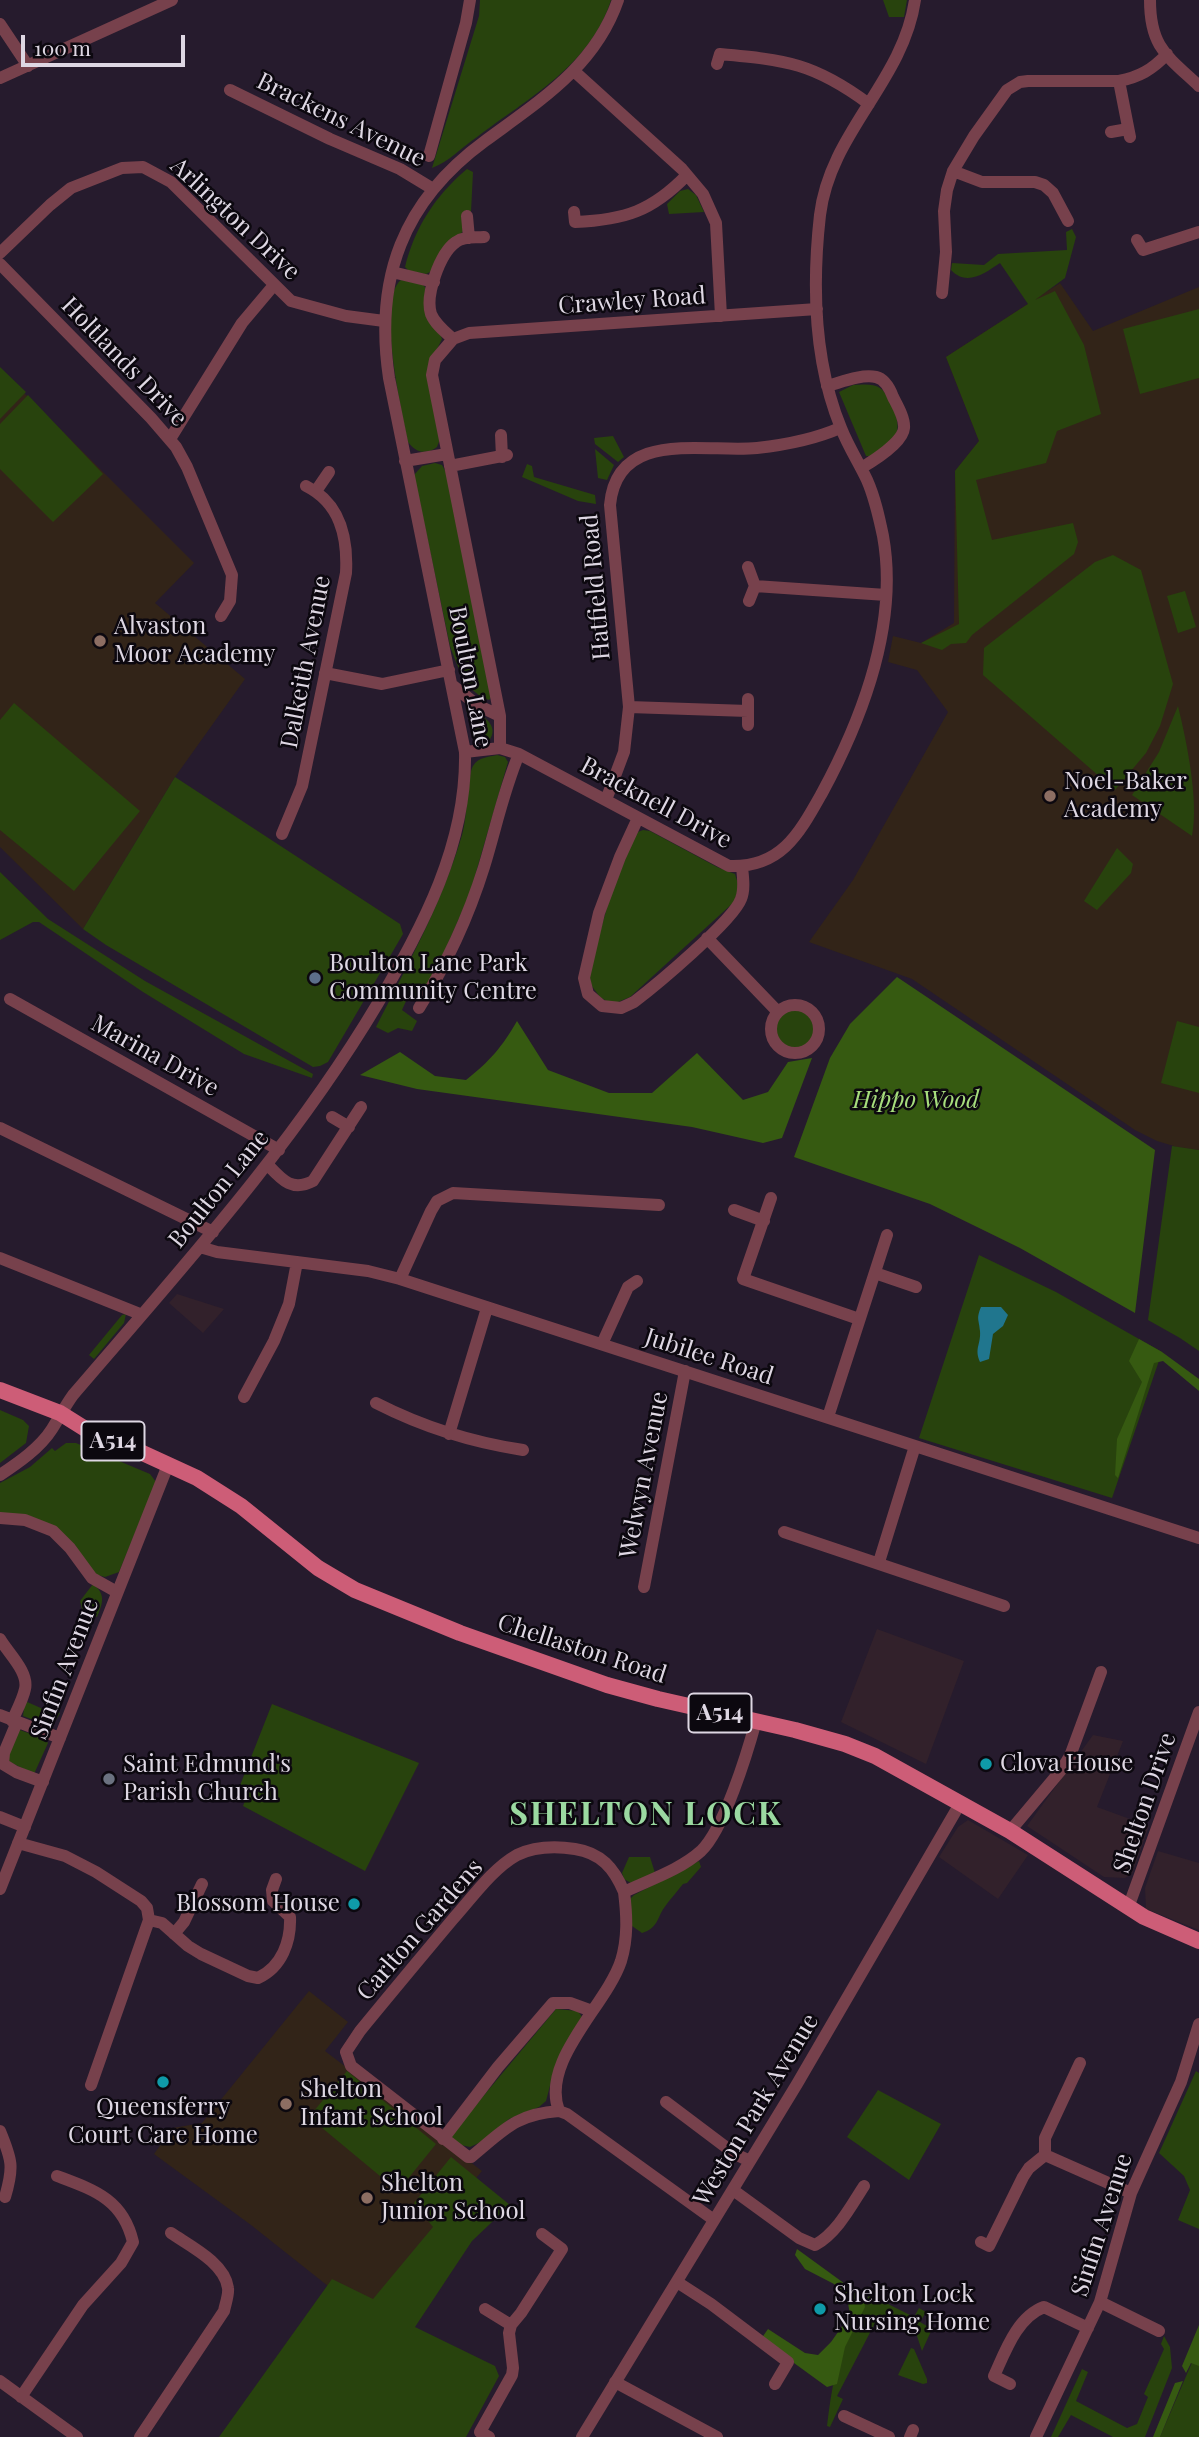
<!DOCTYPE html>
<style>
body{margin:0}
#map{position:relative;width:1199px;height:2437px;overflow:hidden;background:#261b2d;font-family:"Playfair Display",serif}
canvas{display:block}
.scale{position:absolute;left:21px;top:35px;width:164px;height:32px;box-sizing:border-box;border:4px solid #ded7e3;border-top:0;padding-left:9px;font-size:21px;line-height:24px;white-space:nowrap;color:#ded7e3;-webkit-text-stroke:5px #0c080f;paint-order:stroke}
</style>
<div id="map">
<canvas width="1199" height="2437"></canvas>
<div class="scale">100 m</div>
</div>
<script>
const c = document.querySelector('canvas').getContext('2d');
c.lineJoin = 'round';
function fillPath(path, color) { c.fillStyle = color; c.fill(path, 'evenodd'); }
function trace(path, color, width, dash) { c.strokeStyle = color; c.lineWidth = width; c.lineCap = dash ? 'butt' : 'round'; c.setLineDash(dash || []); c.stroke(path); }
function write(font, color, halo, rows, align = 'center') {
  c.font = font + ' "Playfair Display",serif'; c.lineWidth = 5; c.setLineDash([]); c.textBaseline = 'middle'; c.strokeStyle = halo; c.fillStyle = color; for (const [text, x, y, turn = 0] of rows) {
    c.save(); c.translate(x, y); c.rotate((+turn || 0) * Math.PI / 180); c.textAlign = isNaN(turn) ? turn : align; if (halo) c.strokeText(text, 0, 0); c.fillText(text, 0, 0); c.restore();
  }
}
fillPath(new Path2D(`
 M177,1294L224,1309L203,1333L169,1303Z
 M877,1629L964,1661L926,1764L841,1722Z
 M1093,1735L1123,1741L1097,1807L1149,1826L1132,1874L1125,1878L1104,1877L1027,1826Z
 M968,1820L1028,1855L998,1899L939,1857L958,1827Z
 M1158,1851L1199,1863V1930L1146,1909L1145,1888Z`), '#32212b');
fillPath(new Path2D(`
 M1060,283L1093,331L1199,287V1150L1177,1147L1157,1141L1135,1130L912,979L809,942L853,880L948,712L917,670L888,662L893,636L921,643L954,623L955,471L979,441L946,357Z
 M0,369L194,563L155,603L245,679L175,777L83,929L0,847Z
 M309,1991L348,2022L325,2051L482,2171L362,2313L251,2225L154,2154L173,2128L202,2123Z`), '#322418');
fillPath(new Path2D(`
 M480,0H611C591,65 527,99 477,137C462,147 449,162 432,168L479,16Z
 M883,0H907L904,17H889Z
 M467,169L473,172L471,212L463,231L432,271L426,274L409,271L405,267C415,227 435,196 467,169Z
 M688,189L696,195L704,212L669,214L667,204L680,191Z
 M1072,229L1076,237L1065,278L1035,300L1055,291L1084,345L1101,414L1057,431L1046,463L976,480L992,540L1073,523L1078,542L1074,554L972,635L966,643L951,644L942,650L921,643L959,624L955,471L979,441L946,357L1028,304L1000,263C985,273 967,287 951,270L952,263L984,265L998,254L1067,250L1066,232Z
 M401,280L421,283L425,287L442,339L435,353L440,439L437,447C426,455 416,453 408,442C402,413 376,299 401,280Z
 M1199,309V378L1140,394L1123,329Z
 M0,367L26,392L0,419Z
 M853,385C861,385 873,383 880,388C890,395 902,423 896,434C892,443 879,450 871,456H866L839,392Z
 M28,395L103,474L53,522L0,469V424Z
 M613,436L624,457L618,462L595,444L594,438Z
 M595,449L614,465L607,480L598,478Z
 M435,463L442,465L448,476L493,695L489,700C466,693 457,665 450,646L414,475L422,466Z
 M527,464L532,466L534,477L595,495L596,504L578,501L522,477Z
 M1113,555L1141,570L1173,684L1160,726L1146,753L1115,790L983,675L984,648L1095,562Z
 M1185,591L1196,627L1178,633L1167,596Z
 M14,703L140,811L74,891L0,830V720Z
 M468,706C481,715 502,725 488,742H482L474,739L466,709Z
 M1178,706C1187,743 1199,801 1192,836L1132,795L1159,752Z
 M497,755L505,757L508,762L470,893L440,962L421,996L407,999L402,1010L417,1021L412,1031L398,1028L388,1033L376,1027C408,964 442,903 462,835C467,820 468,773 473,766C478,757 489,757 497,755Z
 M175,777L400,924L403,934L328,1062L320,1066L313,1067L106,945L83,929Z
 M643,830L650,831L717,867L735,874L739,887L734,902L630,997L618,1002H608L600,997L591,985L589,971L610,897L633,839L638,832Z
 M1117,848L1133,864L1131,873L1097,910L1084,901Z
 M0,872L48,919L145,981L313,1074L312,1078L244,1054L143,992L39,922H33L0,940Z
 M775 1029a20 20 0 1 1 40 0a20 20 0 1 1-40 0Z
 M1177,1021L1199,1027V1093L1161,1083Z
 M1172,1146L1199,1150V1351L1180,1338L1148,1320Z
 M979,1255L1056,1292L1162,1352L1112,1498L919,1438Z
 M126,1314L124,1323L94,1359L89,1355L122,1315Z
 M0,1410L23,1420L29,1426L26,1443L0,1463Z
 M66,1443H76L150,1474L156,1482L119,1572L105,1577L98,1575L91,1571L75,1545L0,1513V1483L30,1467L52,1448L55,1451Z
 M93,1584C106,1594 103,1603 97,1617L82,1609L80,1601Z
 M25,1701L43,1709L44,1707L60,1713L53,1725H48L23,1716Z
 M272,1704L419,1763L365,1871L243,1806L246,1798L237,1793Z
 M17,1729L45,1739L48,1743L34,1774L6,1760Z
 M629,1857H650L655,1873L631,1883L624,1879L622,1873Z
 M699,1861L701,1867L687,1883L683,1884C677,1892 670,1899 664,1908C657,1918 658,1928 642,1933L632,1926L630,1899L634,1895Z
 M556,2009L578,2011L582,2017L551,2082L546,2101L539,2107L509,2119L485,2140L470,2147L461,2145L450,2136Z
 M347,2071L436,2144L398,2191L309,2117Z
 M1196,2071L1199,2073V2229L1178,2220L1190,2190L1184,2176L1159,2153Z
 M878,2090L941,2124L909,2180L847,2137Z
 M451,2157L510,2205L472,2241L415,2327L495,2366L499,2376L466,2437H219L332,2279L373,2299L433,2227L414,2203Z
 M870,2295L914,2317L919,2308L926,2312L920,2322L932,2329L922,2351L916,2333L883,2316L875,2323L837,2396L843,2399L830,2427L827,2426C831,2390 837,2357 853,2323C858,2313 861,2303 870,2295Z
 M1164,2336L1170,2347L1172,2368L1145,2437H1113L1071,2415L1058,2437H1051L1082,2369L1088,2372L1076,2401L1127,2428L1137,2424L1148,2397L1144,2394L1164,2349L1161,2344Z
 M1199,2346V2437H1160Z
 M911,2348L914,2349L927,2379V2383L923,2384L898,2375Z`), '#28430d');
fillPath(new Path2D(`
 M897,977L1155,1150L1135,1313L1020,1248L930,1204L794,1157L830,1058L850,1024Z
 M517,1021L548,1070L609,1093H652L697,1053L743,1100L768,1092L788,1062L812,1058L782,1138L763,1143L692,1127L417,1089L360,1075L400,1052L435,1076L466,1080C490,1061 502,1047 517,1021Z
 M1139,1339L1162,1352L1199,1379V1391L1163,1361L1154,1363L1118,1478L1115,1475L1117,1439L1142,1382L1129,1361Z
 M797,2249L863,2297L865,2307L845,2347L837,2384L827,2387L761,2339L768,2329L805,2353L818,2355L831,2342L850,2315L847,2297L834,2284L805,2269L795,2255Z
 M1199,2325V2366L1191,2363L1186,2373L1182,2366Z
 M1183,2381L1160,2437H1153L1175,2383Z`), '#365a11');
fillPath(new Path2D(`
 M981,1307H1001L1008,1315L1003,1326L993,1334L989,1359L980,1362C974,1348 981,1345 980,1331C979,1319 976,1319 981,1307Z`), '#20768e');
trace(new Path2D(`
 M1150,0C1150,47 1167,56 1199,86
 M0,24L28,66
 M717,64L720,54C786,60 814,63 869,104
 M575,72L682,169L703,194L716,223L721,316
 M0,78L172,0
 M1119,81L1130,137
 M230,90L330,139L400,169L433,189
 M1111,132L1128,129
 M429,156L466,23L470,0
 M953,171L982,182H1035L1044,185L1053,193L1068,221
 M574,212L575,222C625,220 652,211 687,175
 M467,216L469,238
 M484,237C474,238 464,236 456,242C440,253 425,295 431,314C435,324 445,332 453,339L435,360L432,375L500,716V748
 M1137,240L1143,250L1199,232
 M0,253L50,205L71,188L122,168L143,167L171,182L291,301L346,316L384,321
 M0,264L151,418L176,447L187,467L232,575L230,601L221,616
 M392,272L434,282
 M942,293L946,252L944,211L947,190L953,171L974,136L1007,90L1020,82L1028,81H1119C1139,77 1152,70 1167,54
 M453,339L469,333L817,309
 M827,386C842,382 861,374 876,377C885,379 890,389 893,397C897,405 905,418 904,428C903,442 873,461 861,468
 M501,435L502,457
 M170,439L242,323L274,285
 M405,461L447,454
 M450,466L507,455
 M316,491L329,472
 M748,567L755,586L749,601
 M755,586L886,595
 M325,673L382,684L449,670
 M452,685L477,705L500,716
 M629,707L748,711
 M748,725V699
 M465,752L500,748L519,754L729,866C781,868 799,834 822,793C863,717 899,624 883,536C879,517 875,498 867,480C859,463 848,446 841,428C814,362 812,286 820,215C830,132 903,82 915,0
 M606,800L624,752L629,707L610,505C617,428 704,453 757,448C784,445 815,439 840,428
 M638,818L620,857L599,913L584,978L588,994L602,1006L621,1008L634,1002C655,986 733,921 741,899C745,889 743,877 742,867
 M282,834L302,786L346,573C348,536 340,503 306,486
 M707,938L778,1012
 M10,999L279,1150
 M771 1029a24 24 0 1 1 48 0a24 24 0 1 1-48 0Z
 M419,1008C446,965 469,915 484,867C496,828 503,792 519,754
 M332,1117L349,1127
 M0,1128L213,1232
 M268,1165C282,1180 292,1192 313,1181L361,1107
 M771,1198L743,1279L859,1319
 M734,1210L764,1221
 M200,1247L217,1252L368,1271L400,1279L1199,1538
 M0,1258L140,1314
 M875,1273L916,1287
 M400,1279L431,1211L437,1201L453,1193L659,1205
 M602,1344L628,1287L637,1281
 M244,1397L274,1341L289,1304L297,1262
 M376,1403C423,1427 470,1442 523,1450
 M828,1417L887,1235
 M449,1434L487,1308
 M0,1475C18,1463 40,1448 52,1429C59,1418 65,1406 73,1395C181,1269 293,1146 378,1003C423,925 467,845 465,752L389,378C374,278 403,201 485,141C539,101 595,67 618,0
 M0,1518L25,1520L53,1531L70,1548L92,1578L117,1592
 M784,1532L1004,1606
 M879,1562L915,1446
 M644,1587L685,1371
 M0,1639C8,1653 29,1672 25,1689C23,1699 17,1710 12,1721
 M0,1715L60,1738
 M17,1722L4,1753L3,1764L16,1772L43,1782
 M0,1817L25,1827
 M1010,1831L1062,1769L1070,1756L1101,1672
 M18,1843L65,1856L96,1872L141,1901L147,1908L149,1920L162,1923L188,1946L201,1954L248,1976L258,1978C282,1967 291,1941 290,1917L273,1901L272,1890L276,1879
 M0,1889L168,1465
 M624,1892C614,1868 601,1853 575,1849C555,1846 536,1846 517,1855C492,1869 472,1898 453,1919C422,1956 391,1993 360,2031L346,2052L351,2066L468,2157H471C503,2131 515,2114 559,2111C540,2061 606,2006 621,1961C628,1938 627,1916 624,1892C649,1880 680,1870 701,1851C724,1829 747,1754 756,1721
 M1128,1908L1199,1712
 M174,1934L184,1922L202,1884
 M91,2085L149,1920
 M666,2102L735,2154L750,2161
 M559,2111L567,2114L714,2220
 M0,2131C12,2160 14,2167 5,2197
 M443,2139L498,2067L553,2003H570L592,2011
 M1045,2155V2138L1080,2063
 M733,2190L799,2238L815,2245C837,2233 851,2206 864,2186
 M981,2242L989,2246L1023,2177L1029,2168L1045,2155L1131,2193
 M677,2282L711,2304L788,2362L775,2384
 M1100,2302L1159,2331
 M485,2309L511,2325
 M0,2381L77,2437
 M615,2382L717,2437
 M1010,2384L994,2376C1005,2352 1017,2317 1044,2307L1088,2328
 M21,2397L83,2305L121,2263L133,2242C123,2199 94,2190 57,2176
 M844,2416L889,2437
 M140,2437L224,2311C225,2305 229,2295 228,2288C225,2263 190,2246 171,2233
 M489,2437L480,2432L512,2375L513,2368L509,2333L511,2325L521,2313L562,2249L542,2234
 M582,2437L797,2084L961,1802
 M910,2437L913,2430
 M1036,2437L1100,2302L1131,2193L1181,2082L1199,2024`), '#77414c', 12);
trace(new Path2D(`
 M0,1390L60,1413L95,1435L123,1444L197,1478L241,1506L318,1568L355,1590L460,1633L607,1685L658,1699L795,1730L845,1744L875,1756L1010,1831L1144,1917L1199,1941`), '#cd5d77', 16);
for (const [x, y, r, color] of [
 [100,641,7,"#8d6e63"],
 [1050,796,7,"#8d6e63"],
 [315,978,7,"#5c6f8a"],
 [986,1764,7,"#0f9aa8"],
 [109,1779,7,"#6b7280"],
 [354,1904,7,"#0f9aa8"],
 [163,2082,7,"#0f9aa8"],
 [286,2104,7,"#8d6e63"],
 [367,2198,7,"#8d6e63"],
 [820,2309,7,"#0f9aa8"]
]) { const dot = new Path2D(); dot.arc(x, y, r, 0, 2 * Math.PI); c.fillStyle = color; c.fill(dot); trace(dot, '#0c080f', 2.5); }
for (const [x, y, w] of [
 [113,1441,63],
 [720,1713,63]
]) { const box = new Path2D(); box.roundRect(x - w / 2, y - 19.5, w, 39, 5); c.fillStyle = '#0c080f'; c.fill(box); trace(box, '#ded7e3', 2); }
write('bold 23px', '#ded7e3', null, [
 ["A514",113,1441],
 ["A514",720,1713]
]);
write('24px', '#ded7e3', '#0c080f', [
 ["Brackens Avenue",341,120,26],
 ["Arlington Drive",235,219,43],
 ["Crawley Road",632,301,-4],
 ["Holtlands Drive",124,362,46],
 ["Hatfield Road",596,587,-95],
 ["Dalkeith Avenue",306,662,-79],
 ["Boulton Lane",470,677,79],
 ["Bracknell Drive",656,803,28],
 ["Marina Drive",155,1056,29],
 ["Boulton Lane",219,1189,-51],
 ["Jubilee Road",709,1357,18],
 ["Welwyn Avenue",644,1475,-79],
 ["Chellaston Road",582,1649,18],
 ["Sinfin Avenue",65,1669,-69],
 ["Shelton Drive",1145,1803,-71],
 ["Carlton Gardens",420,1930,-49],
 ["Weston Park Avenue",756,2110,-59],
 ["Sinfin Avenue",1102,2225,-72]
]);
write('24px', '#ded7e3', '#0c080f', [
 ["Alvaston",114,627],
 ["Moor Academy",114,655],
 ["Noel-Baker",1064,782],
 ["Academy",1064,810],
 ["Boulton Lane Park",329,964],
 ["Community Centre",329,992],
 ["Clova House",1000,1764],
 ["Saint Edmund's",123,1765],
 ["Parish Church",123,1793],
 ["Blossom House",340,1904,"right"],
 ["Shelton",300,2090],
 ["Infant School",300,2118],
 ["Queensferry",163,2108,"center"],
 ["Court Care Home",163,2136,"center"],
 ["Shelton",381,2184],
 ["Junior School",381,2212],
 ["Shelton Lock",834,2295],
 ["Nursing Home",834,2323]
], 'left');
write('italic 24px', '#a7de7d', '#0c080f', [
 ["Hippo Wood",916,1101]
]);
c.letterSpacing = '2px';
write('bold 32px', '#9bd9a1', '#0c080f', [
 ["SHELTON LOCK",646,1815]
]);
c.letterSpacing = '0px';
</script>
